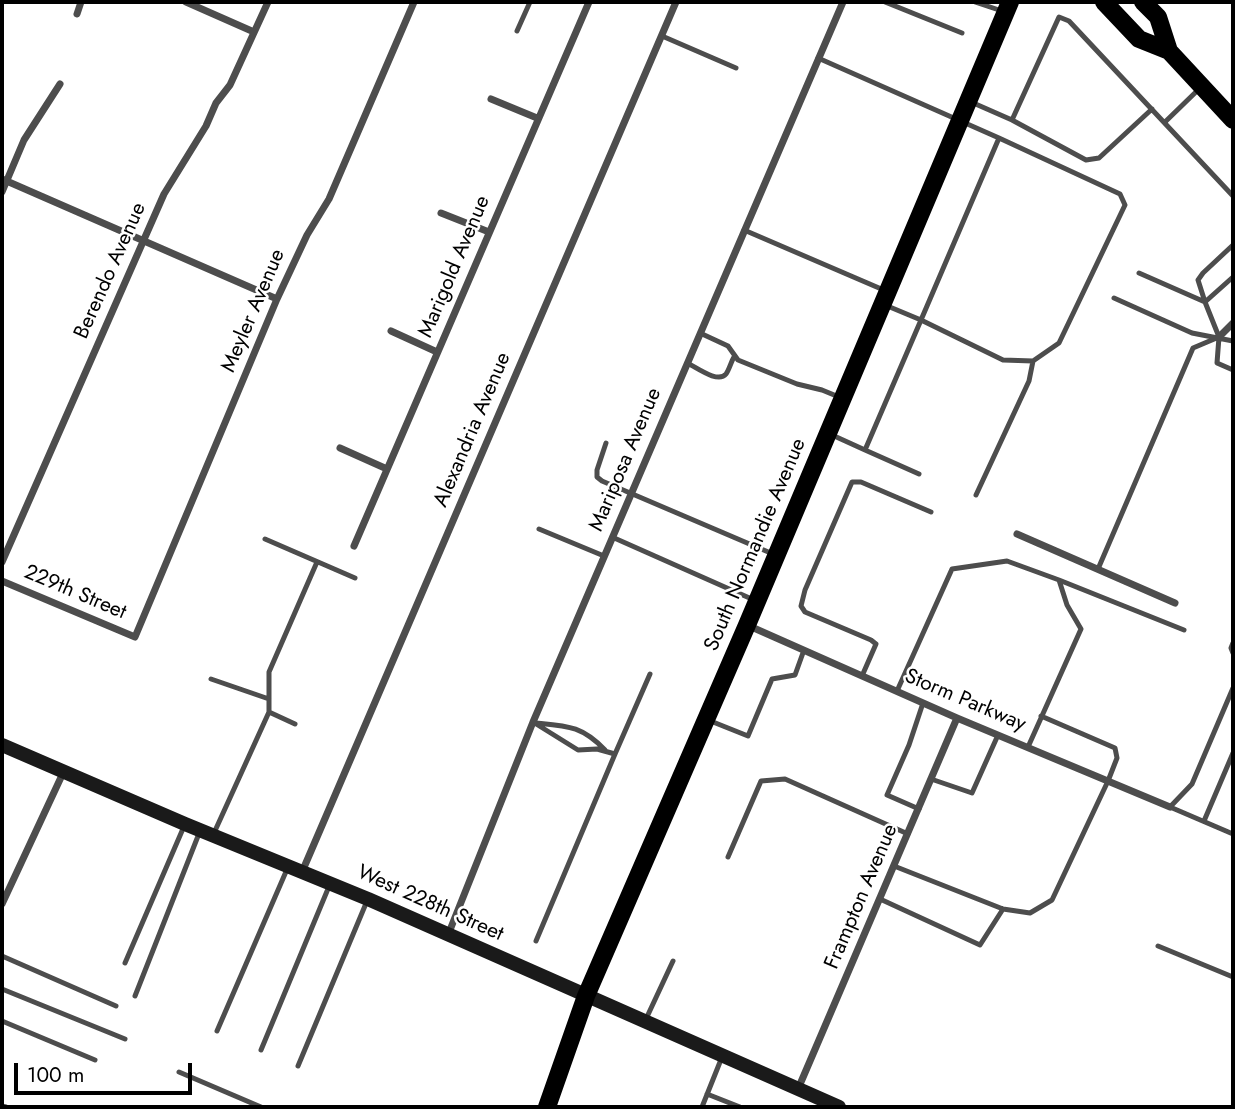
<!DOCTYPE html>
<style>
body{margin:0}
#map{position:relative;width:1235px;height:1109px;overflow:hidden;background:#fff;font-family:Jost,sans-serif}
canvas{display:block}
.frame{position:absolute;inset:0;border:4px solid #000;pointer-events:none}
.scale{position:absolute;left:14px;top:1063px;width:178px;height:32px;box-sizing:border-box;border:4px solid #000;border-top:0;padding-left:9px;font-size:21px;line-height:24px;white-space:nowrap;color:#000;-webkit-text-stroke:5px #fff;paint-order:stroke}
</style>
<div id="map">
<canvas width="1235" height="1109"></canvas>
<div class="frame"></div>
<div class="scale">100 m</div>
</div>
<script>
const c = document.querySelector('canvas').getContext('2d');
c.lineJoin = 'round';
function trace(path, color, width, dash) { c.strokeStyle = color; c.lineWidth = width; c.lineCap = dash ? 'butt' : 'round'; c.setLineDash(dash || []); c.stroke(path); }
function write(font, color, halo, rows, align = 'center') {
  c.font = font + ' Jost,sans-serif'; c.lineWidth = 5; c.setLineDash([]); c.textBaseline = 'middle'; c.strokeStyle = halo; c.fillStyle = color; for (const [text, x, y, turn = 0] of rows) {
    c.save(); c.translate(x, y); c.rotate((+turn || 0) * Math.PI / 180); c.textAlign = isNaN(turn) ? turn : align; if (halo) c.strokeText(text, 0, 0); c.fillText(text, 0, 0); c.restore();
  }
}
trace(new Path2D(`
 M885,2L962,33
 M975,2L1002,11
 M517,31L530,2
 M662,36L736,68
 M818,58L999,138L921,320L1003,360L1033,361L1059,343L1125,205L1120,194L999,138
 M971,102L1012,120L1059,17L1069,21L1233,196
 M1012,120L1086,160L1099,158L1152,109
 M1165,122L1200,88
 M744,230L886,291
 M1139,273L1205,302
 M1233,277L1205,302L1219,337L1217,363L1233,370
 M1114,298L1192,333L1233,341
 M1205,302L1198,280L1203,273L1233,245
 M885,305L921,320L865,450L919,474
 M700,333L728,346L738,360L797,384L822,390L839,397
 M687,363C696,367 718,384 726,374C729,370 731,362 734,357
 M832,435L865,450
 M606,443L597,470V477L602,481L773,554
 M976,495L1029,381L1033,361
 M539,529L604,556
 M612,537L754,600
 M265,539L355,578
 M1098,569L1193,348L1219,337
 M1059,580L1184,630
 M1233,643L1231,648L1233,653
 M862,676L876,644L871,640L805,612L801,606L805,590L852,482H861L931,512
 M211,679L269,699
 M1233,688L1192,784L1170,807L1233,834
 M897,691L952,569L1007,561L1059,580L1067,605L1081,629L1028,747
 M269,712L295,724
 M708,720L748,736L772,679L795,675L804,650
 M533,722L578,750L597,749L615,754L536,941
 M536,723C568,726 582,726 605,750
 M615,754L650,674
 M931,779L972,793L998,735
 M919,809L887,795L909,745L923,703
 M1204,821L1233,753
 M214,833L269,712V672L317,562
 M728,857L761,781L785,779L908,834
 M894,866L1003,909L1030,913L1052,900L1108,781L1117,758L1115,748L1041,716
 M880,899L980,945L1003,909
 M1158,946L1233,977
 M2,956L116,1006
 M125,963L185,824
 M2,989L125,1039
 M135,996L200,831
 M646,1019L673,961
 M2,1021L95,1060
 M217,1031L288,867
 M261,1050L330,884
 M298,1066L367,901
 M179,1072L261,1107
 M707,1094L740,1107
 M2,1106L6,1107
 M702,1107L722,1057`), '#4d4d4d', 5);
trace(new Path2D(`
 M186,2L254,32
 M77,14L81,2
 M491,99L537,118
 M2,179L277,299
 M2,192L24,140L60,84
 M441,213L489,232
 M391,331L437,352
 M1219,337L1233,323
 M340,448L387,469
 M1017,534L1175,603
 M354,546L589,2
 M2,562L164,194L206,126L216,103L230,85L268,2
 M2,581L135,637L277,299L307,235L329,199L414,2
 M747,625L957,718L1170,807
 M302,872L676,2
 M2,904L63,773
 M448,935L533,722L843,2
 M798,1089L957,718`), '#4d4d4d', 7);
trace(new Path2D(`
 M2,745L185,824L368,899L839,1107`), '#1a1a1a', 14);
trace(new Path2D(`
 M1104,2L1139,39L1169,51L1233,120
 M1143,2L1158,17L1169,51
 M547,1107L586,996L747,625L1010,2`), '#000', 18);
write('21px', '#000', '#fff', [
 ["Marigold Avenue",455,267,-67],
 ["Berendo Avenue",111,271,-66],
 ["Meyler Avenue",254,311,-67],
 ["Alexandria Avenue",473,430,-67],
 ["Mariposa Avenue",626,460,-67],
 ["South Normandie Avenue",756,545,-67],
 ["229th Street",75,593,23],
 ["Storm Parkway",965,701,23],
 ["Frampton Avenue",862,897,-67],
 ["West 228th Street",430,904,24]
]);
</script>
